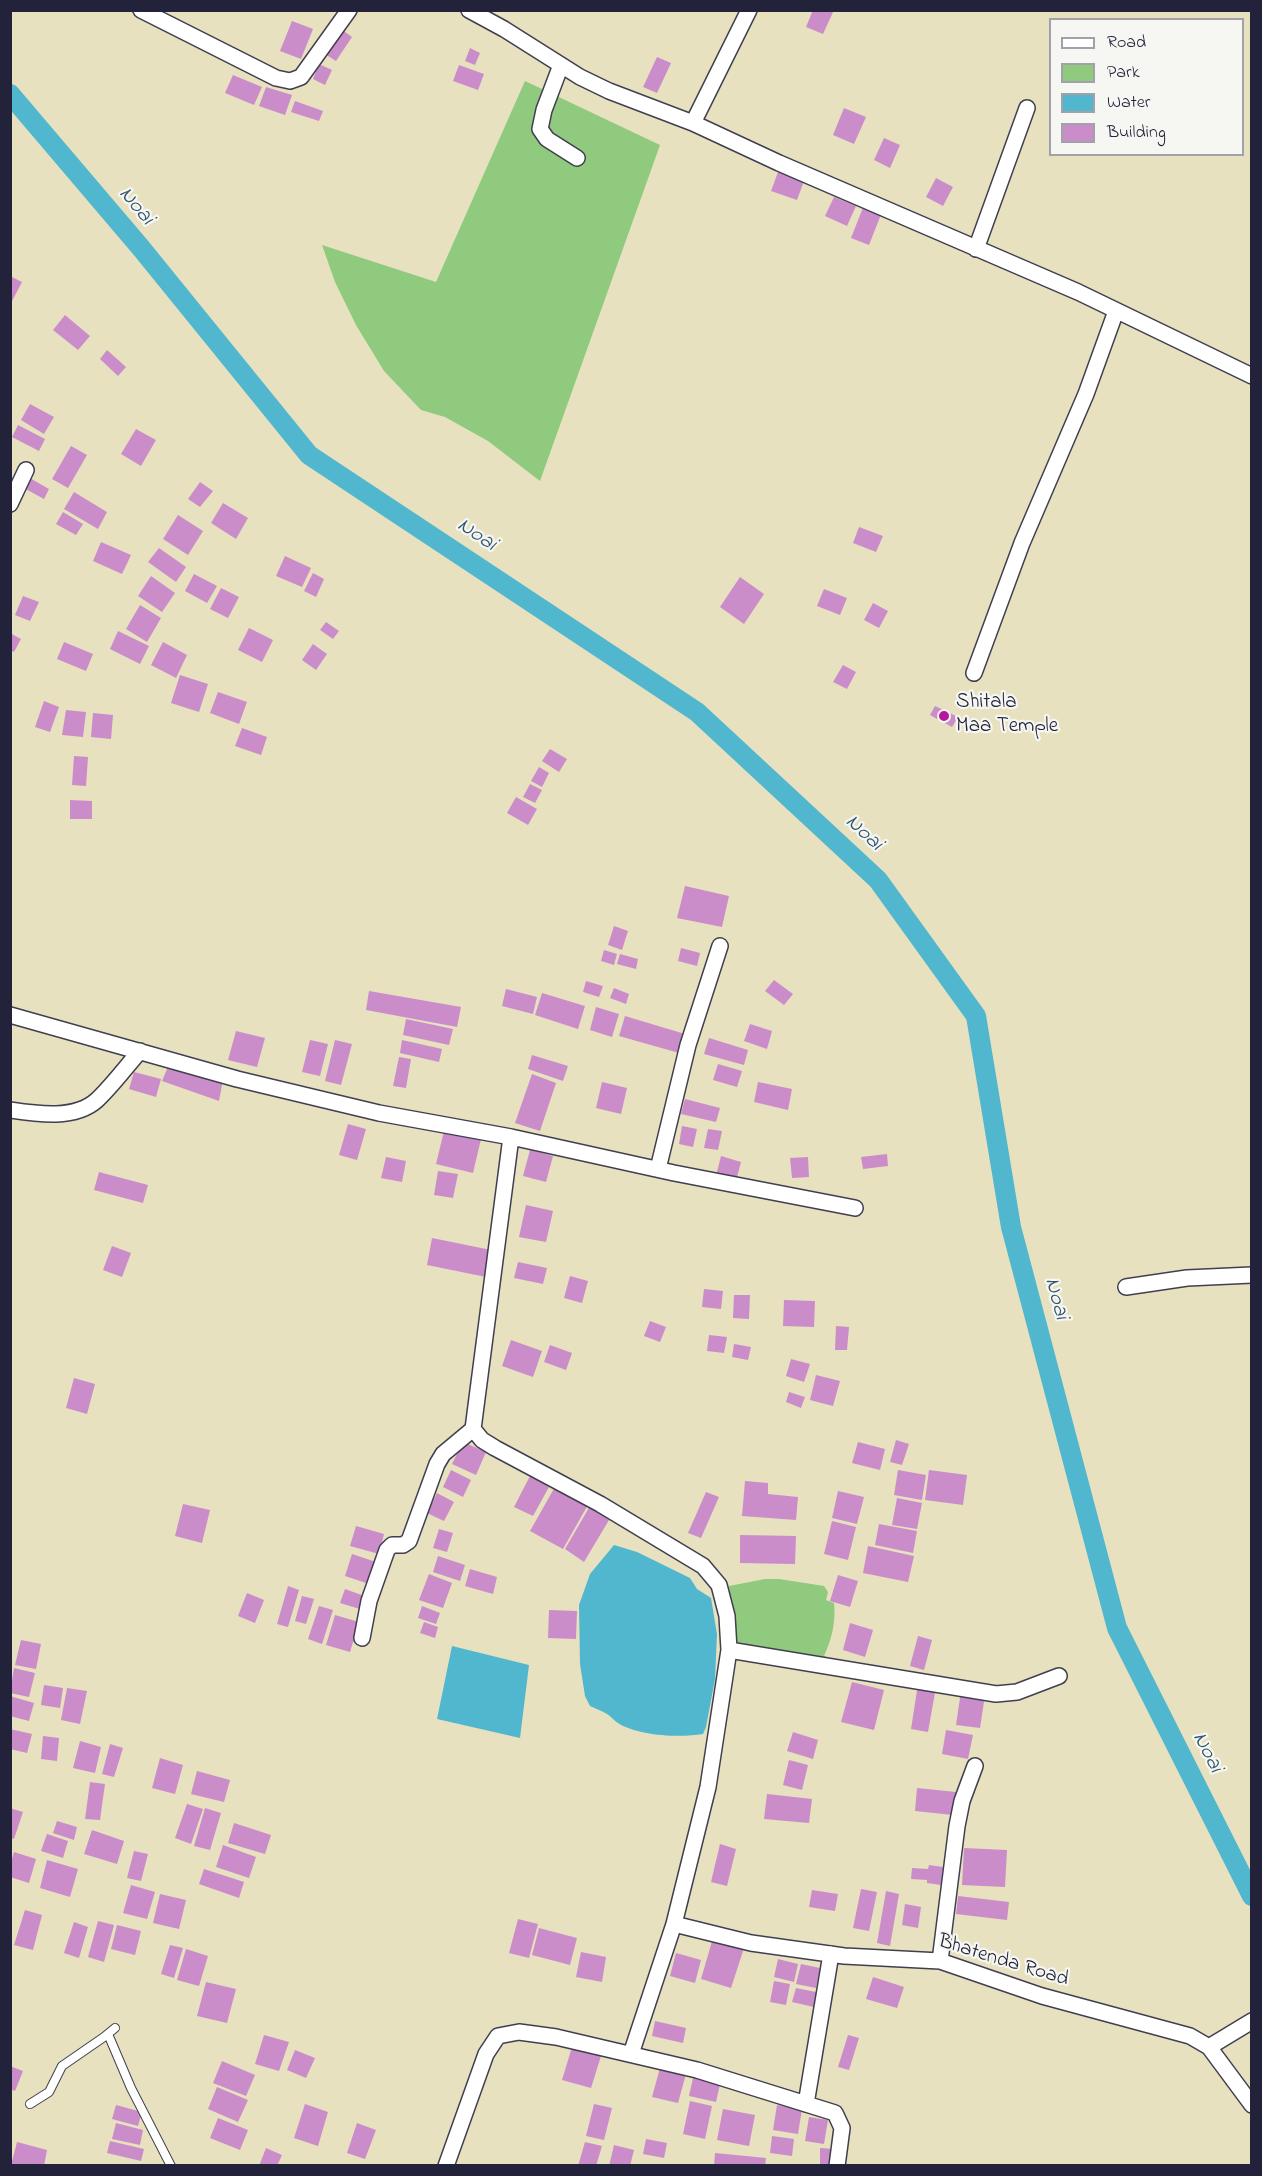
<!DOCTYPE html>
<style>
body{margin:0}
#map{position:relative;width:1262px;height:2176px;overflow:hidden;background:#e7e1bf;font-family:"Indie Flower",sans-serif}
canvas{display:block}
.frame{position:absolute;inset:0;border:12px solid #22223b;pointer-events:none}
.legend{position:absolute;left:1049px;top:18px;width:195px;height:138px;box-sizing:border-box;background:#f6f6f2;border:2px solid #a1a1a9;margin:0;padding:8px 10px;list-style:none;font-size:18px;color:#22223b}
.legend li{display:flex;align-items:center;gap:12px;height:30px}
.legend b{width:30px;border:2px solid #a1a1a9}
</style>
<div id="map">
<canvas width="1262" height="2176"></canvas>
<div class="frame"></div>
<ul class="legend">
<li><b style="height:8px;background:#fff"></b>Road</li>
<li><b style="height:16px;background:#8fca7e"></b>Park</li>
<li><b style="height:16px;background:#50b7ce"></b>Water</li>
<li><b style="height:16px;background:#ca8dca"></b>Building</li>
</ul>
</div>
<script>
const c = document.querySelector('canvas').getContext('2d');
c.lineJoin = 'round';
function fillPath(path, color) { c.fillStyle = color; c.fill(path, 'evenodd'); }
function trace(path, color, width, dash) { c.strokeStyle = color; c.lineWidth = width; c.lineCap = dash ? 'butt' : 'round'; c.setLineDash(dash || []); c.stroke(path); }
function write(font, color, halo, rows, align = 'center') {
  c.font = font + ' "Indie Flower",sans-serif'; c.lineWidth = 4.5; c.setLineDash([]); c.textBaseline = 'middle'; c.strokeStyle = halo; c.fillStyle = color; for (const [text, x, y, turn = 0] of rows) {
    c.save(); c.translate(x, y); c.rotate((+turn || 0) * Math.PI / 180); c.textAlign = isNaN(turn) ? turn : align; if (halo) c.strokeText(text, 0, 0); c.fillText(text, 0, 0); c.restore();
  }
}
fillPath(new Path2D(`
 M525,81L660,145L540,481L488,441L445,417L421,410L384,371L356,325L335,282L322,245L436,282Z
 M765,1579H779L824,1586L828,1592L826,1600L834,1603C836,1621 832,1639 824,1656L837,1661L804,1659L734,1642L729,1586Z`), '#8fca7e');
fillPath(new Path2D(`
 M614,1545L637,1552L690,1578L697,1589L711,1598L717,1634L715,1679L706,1727L703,1734C680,1738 638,1736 618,1723C614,1721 611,1716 607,1714C602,1711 595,1708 590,1706L585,1696L580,1664L579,1605L590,1574Z
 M452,1646L529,1665L520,1738L437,1719Z`), '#50b7ce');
trace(new Path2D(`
 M10,94L141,248L309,455L697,712L878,880L976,1016L1011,1227L1117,1628L1252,1896`), '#50b7ce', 20);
fillPath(new Path2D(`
 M813,10H834L823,34L806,27Z
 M292,21L313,29L301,59L280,51Z
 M341,29L352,37L336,61L325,54Z
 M470,48L480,53L475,65L465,61Z
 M657,57L671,63L657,93L643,87Z
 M319,64L332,70L325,85L313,79Z
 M459,65L484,74L478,90L453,81Z
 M233,75L262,87L254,105L225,93Z
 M266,87L292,95L285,115L259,106Z
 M295,101L323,111L319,121L291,112Z
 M844,108L866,117L854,144L833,135Z
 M884,138L900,145L890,168L874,160Z
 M778,172L804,181L797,200L771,191Z
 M936,178L953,187L943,206L926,197Z
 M834,197L856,206L847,226L825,216Z
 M864,205L882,212L869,245L851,238Z
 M10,276L22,282L10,305Z
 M65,315L90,336L78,350L53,330Z
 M107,350L126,367L118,376L100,359Z
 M30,404L54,417L44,434L21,420Z
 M18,425L45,439L39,451L12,437Z
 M136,429L156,440L141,466L121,454Z
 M71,446L87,455L68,488L52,479Z
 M28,477L49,489L44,499L22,487Z
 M200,482L213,491L200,507L188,499Z
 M74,492L107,512L98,529L64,509Z
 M223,503L248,518L236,539L211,523Z
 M63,512L83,524L76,535L56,524Z
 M178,515L203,531L188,555L163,539Z
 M859,527L883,536L876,552L853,543Z
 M101,542L131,555L122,574L93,561Z
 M159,548L186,567L176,582L148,562Z
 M285,556L311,568L302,587L276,576Z
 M313,573L324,579L316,597L304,591Z
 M194,574L217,586L207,603L185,591Z
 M151,576L175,593L162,612L138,596Z
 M740,577L764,594L744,624L720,607Z
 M221,588L239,597L228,618L210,609Z
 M824,589L847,598L840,615L817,606Z
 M23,596L39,602L30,621L15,615Z
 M873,603L888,611L879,628L864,620Z
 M140,605L161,618L147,642L126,629Z
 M326,622L339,631L333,639L320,630Z
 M249,628L273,640L262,662L238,650Z
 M118,631L149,646L140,664L110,649Z
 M10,633L21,639L14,652L10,650Z
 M64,642L93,654L86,671L57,659Z
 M163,642L187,655L176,678L151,665Z
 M313,644L327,654L316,670L302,660Z
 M843,665L856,672L847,689L833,682Z
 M180,675L208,684L199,712L171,703Z
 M218,692L247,702L239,724L210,713Z
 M44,701L59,707L50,732L35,727Z
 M935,706L958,717L952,727L930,715Z
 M66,710L86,712L83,737L62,735Z
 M93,713L113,715L111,739L91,737Z
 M242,728L267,737L261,755L235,746Z
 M550,749L567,759L559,772L542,761Z
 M74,756L88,757L86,786L72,785Z
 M539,767L549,773L542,787L531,781Z
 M530,784L542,790L535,803L523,797Z
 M516,797L537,809L528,825L507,813Z
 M70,800L92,801V819H70Z
 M685,886L729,896L722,927L677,918Z
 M614,926L628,931L622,950L608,945Z
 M681,948L700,953L697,966L678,961Z
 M604,950L617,954L614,965L601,961Z
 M620,954L638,959L636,969L617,964Z
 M774,980L793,994L784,1005L765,991Z
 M586,981L603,986L599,997L583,992Z
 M614,988L629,994L626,1004L610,998Z
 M506,989L537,997L533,1014L502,1006Z
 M369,991L461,1007L457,1027L366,1010Z
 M542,993L585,1006L578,1029L535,1015Z
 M596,1007L619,1014L612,1037L590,1030Z
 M625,1016L685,1034L679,1053L619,1036Z
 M406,1019L453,1029L449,1045L403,1035Z
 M750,1024L772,1031L767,1049L744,1041Z
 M236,1031L265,1038L257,1067L228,1060Z
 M709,1038L748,1050L744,1065L704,1054Z
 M310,1040L328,1044L320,1076L302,1072Z
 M335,1040L352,1044L341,1085L325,1081Z
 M402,1040L442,1049L439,1062L400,1053Z
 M532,1055L568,1066L563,1081L528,1069Z
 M399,1057L411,1059L406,1088L393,1086Z
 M170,1062L224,1075L219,1101L162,1081Z
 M718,1064L742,1071L737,1087L713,1080Z
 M134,1072L161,1079L156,1097L129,1089Z
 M532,1074L556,1083L540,1131L515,1123Z
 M602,1082L627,1088L621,1114L596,1108Z
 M758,1082L792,1089L788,1110L754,1102Z
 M685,1099L720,1108L716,1122L681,1114Z
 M348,1124L366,1129L357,1160L339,1155Z
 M682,1126L697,1129L693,1147L679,1144Z
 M708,1129L722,1131L718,1150L704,1148Z
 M444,1131L481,1139L473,1173L436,1164Z
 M530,1150L553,1156L546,1182L523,1176Z
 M887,1154L888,1166L863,1169L861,1157Z
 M721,1156L741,1162L736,1181L716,1176Z
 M386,1157L406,1161L402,1182L381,1178Z
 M808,1157L809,1177L792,1178L790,1158Z
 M438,1171L458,1174L453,1198L434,1195Z
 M99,1172L148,1185L143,1203L94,1190Z
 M526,1205L553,1211L546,1242L519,1237Z
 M432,1238L491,1250L486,1277L427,1265Z
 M112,1246L131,1253L122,1277L103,1270Z
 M518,1262L547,1268L543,1284L514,1278Z
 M570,1276L588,1281L582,1303L564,1298Z
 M704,1289L723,1291L721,1309L702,1307Z
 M734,1295H750L749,1319L733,1318Z
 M784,1300L815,1301L814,1327L783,1326Z
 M650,1321L666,1327L660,1342L644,1336Z
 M836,1326L849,1327L847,1350H835Z
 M709,1335L727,1337L724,1353L707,1351Z
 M511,1340L542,1351L533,1377L502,1366Z
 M734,1344L751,1347L748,1360L732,1357Z
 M550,1345L572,1353L566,1370L544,1362Z
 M791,1359L810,1364L804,1382L786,1376Z
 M816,1375L840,1381L833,1406L810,1400Z
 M74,1378L95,1384L87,1414L66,1408Z
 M789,1392L805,1397L801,1408L786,1402Z
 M896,1440L909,1444L902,1465L890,1462Z
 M463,1442L486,1452L476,1475L452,1464Z
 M858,1442L885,1449L880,1470L852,1463Z
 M451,1470L471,1480L463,1497L443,1487Z
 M898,1470L926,1475L922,1500L894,1495Z
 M929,1470L967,1475L963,1505L925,1500Z
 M530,1476L549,1487L533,1516L514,1507Z
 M745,1481L768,1483V1494L798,1497L796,1520L742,1516Z
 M556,1485L589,1503L563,1549L530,1531Z
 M838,1491L864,1497L857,1524L832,1518Z
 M706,1492L719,1497L701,1538L688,1533Z
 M437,1493L454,1502L444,1521L427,1513Z
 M897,1498L922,1503L917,1529L892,1525Z
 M183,1504L210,1510L202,1543L175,1536Z
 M590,1506L609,1520L584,1562L565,1549Z
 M832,1521L856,1527L848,1560L824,1554Z
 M879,1524L917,1531L913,1553L875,1545Z
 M356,1526L384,1534L379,1554L350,1546Z
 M439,1529L453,1533L447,1552L433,1548Z
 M740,1535L796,1536L795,1564L740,1563Z
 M868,1546L914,1556L908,1582L863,1573Z
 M352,1554L379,1563L372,1585L345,1576Z
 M438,1556L465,1565L460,1581L433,1572Z
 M470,1569L497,1577L493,1594L465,1586Z
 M429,1574L452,1583L443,1608L419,1600Z
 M838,1575L858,1581L850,1607L830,1601Z
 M288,1586L299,1590L288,1627L277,1624Z
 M345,1589L367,1597L363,1610L340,1603Z
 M247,1593L264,1600L255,1623L238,1616Z
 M302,1596L314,1599L306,1624L295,1621Z
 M319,1606L333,1610L322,1644L308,1639Z
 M422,1606L440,1613L436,1624L418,1618Z
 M549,1610L577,1611L576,1639L548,1638Z
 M335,1615L359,1622L350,1652L326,1645Z
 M424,1622L438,1627L435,1638L420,1633Z
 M850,1623L873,1630L865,1657L843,1650Z
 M918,1636L932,1640L924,1670L910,1666Z
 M21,1640L41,1644L36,1669L15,1665Z
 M14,1668L35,1673L29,1697L10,1693Z
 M852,1682L884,1690L874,1730L841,1722Z
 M918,1684L936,1687L928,1732L911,1729Z
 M44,1685L63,1688L60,1708L41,1705Z
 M67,1688L87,1691L80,1724L61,1720Z
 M961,1691L985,1695L980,1728L956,1725Z
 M10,1696L34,1703L29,1721L10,1716Z
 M10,1729L32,1734L27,1753L10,1749Z
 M946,1730L973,1735L968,1759L942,1754Z
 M793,1732L818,1740L813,1759L787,1751Z
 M43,1736L59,1738L57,1761L41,1759Z
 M80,1741L101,1747L95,1773L73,1768Z
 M110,1744L123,1748L114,1777L102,1774Z
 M160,1758L183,1765L175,1794L152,1788Z
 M789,1760L808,1765L802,1790L783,1785Z
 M197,1771L230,1780L224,1802L191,1794Z
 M90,1782L105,1784L100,1820L85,1819Z
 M917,1788L956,1792L953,1815L915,1811Z
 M767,1794L812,1799L809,1823L764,1819Z
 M187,1804L203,1809L191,1844L175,1838Z
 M10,1808L23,1812L14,1839L10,1838Z
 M205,1808L221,1813L210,1850L194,1846Z
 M57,1821L77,1827L74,1840L53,1833Z
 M234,1823L271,1835L265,1854L228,1843Z
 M92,1830L124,1841L117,1864L84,1854Z
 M47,1834L68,1841L63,1858L41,1851Z
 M720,1844L736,1849L727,1886L711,1882Z
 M223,1845L256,1857L249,1878L216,1867Z
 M964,1848L1007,1850L1005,1887L962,1885Z
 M134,1851L148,1854L141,1881L127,1878Z
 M14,1852L36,1859L29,1883L10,1877V1866Z
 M47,1860L78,1869L70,1897L40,1888Z
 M929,1865L943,1867L941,1885L927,1883V1880L911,1879L912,1868L928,1869Z
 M204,1869L244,1882L239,1898L199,1884Z
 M131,1885L155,1892L147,1919L123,1913Z
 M861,1889L877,1892L869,1931L853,1928Z
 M812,1890L838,1894L835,1911L809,1907Z
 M886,1891L899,1894L890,1946L877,1943Z
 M160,1894L186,1900L179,1929L153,1923Z
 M958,1896L1009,1902L1007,1920L956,1914Z
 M905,1904L921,1907L918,1928L902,1925Z
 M25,1910L42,1915L33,1950L14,1945Z
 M518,1919L538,1924L529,1958L509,1953Z
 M98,1921L114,1925L104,1962L88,1957Z
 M74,1922L88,1927L79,1958L64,1953Z
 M117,1925L141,1931L135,1955L111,1949Z
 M539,1928L577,1938L570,1965L532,1955Z
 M713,1938L744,1948L731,1988L701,1979Z
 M170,1945L183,1948L174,1978L161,1974Z
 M186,1949L208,1956L199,1986L177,1980Z
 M581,1952L606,1957L602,1982L576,1977Z
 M676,1953L701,1960L695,1983L670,1976Z
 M778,1959L798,1964L794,1982L774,1977Z
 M801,1964L820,1968L816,1988L796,1984Z
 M873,1977L904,1987L897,2008L866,1999Z
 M774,1981L790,1984L786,2005L770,2002Z
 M206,1982L236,1989L227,2023L197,2016Z
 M796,1988L821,1993L818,2008L792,2002Z
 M655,2021L686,2028L683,2043L652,2036Z
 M264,2035L289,2042L279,2071L255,2064Z
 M848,2035L859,2038L849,2070L838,2067Z
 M572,2047L601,2056L591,2088L562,2080Z
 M295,2050L315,2058L306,2078L287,2070Z
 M222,2061L255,2075L246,2096L213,2083Z
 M10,2066L23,2071L15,2091L10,2089Z
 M660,2068L686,2074L678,2103L652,2097Z
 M693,2078L720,2084L716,2102L689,2096Z
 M217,2087L248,2100L238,2122L208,2109Z
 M690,2101L712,2106L705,2139L683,2134Z
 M305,2104L328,2112L318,2146L294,2138Z
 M594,2104L612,2108L604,2140L586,2136Z
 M116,2105L142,2112L138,2126L112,2119Z
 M777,2105L802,2109L798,2134L773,2130Z
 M723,2109L755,2115L749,2146L717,2140Z
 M809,2117L828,2120L824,2144L805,2141Z
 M218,2118L248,2130L240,2150L210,2138Z
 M116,2123L143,2130L140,2145L112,2139Z
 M357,2123L376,2130L365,2159L347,2153Z
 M772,2136L794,2139L792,2156L770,2153Z
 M646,2139L667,2143L664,2158L643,2154Z
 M110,2141L144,2149L141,2161L107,2153Z
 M17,2142L47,2150L44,2166L11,2165Z
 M585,2142L602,2146L596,2166H578Z
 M614,2145L634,2150L630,2166H609Z
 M266,2148L282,2155L277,2166H259Z
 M820,2148L835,2149L833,2165L820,2164Z
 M715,2153L766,2158L765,2166H714Z`), '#ca8dca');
const service = new Path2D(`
 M108,2034L131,2088L171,2166
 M30,2104L49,2092L62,2066L104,2037L115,2028`);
const minor = new Path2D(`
 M141,10L276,78L290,81L301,77L349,10
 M469,10L504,29L580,77L609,91L693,123L779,163L1078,292L1252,376
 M561,65L544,110L540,129L547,139L577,158
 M693,123L749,10
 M976,249L1027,108
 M10,504L26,470
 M974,673L1022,543L1086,394L1116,311
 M10,1015L237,1079L379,1113L511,1137L473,1429L482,1440L495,1448L600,1504L703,1566L719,1585L727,1616L729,1650L708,1787L674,1924L631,2054
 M10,1110C37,1114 75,1120 97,1100C112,1086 126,1067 140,1051
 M511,1137L674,1173L855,1208
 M658,1169L688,1045L720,946
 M1126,1287L1187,1278L1252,1275
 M362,1638L369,1601L387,1550L392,1545H403L409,1541L437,1464L443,1454L473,1429
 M729,1650L996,1694L1017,1692L1059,1676
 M674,1924L751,1943L844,1956L940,1961L1042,1996L1190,2036L1209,2047L1252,2105
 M940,1961L957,1826L962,1801L975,1766
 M1209,2047L1252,2021
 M806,2104L831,1954
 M446,2166L486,2054L498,2036L519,2032L556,2037L697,2070L835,2113L842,2128L837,2166`);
trace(service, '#403f4f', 10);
trace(minor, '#403f4f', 18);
trace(service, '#fff', 8);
trace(minor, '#fff', 15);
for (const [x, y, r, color] of [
 [944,716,6,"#b5179e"]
]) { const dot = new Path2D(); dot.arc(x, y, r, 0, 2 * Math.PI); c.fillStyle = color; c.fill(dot); trace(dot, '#f6f6f2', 2); }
write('21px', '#22223b', '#f6f6f2', [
 ["Shitala",956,704],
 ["Maa Temple",956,728]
], 'left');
write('21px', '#22223b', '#f6f6f2', [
 ["Bhatenda Road",1003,1962,17]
]);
write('italic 22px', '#32566e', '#f6f6f2', [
 ["Noai",135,207,50],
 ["Noai",476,536,34],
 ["Noai",863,834,43],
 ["Noai",1055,1299,75],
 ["Noai",1206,1753,63]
]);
</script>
